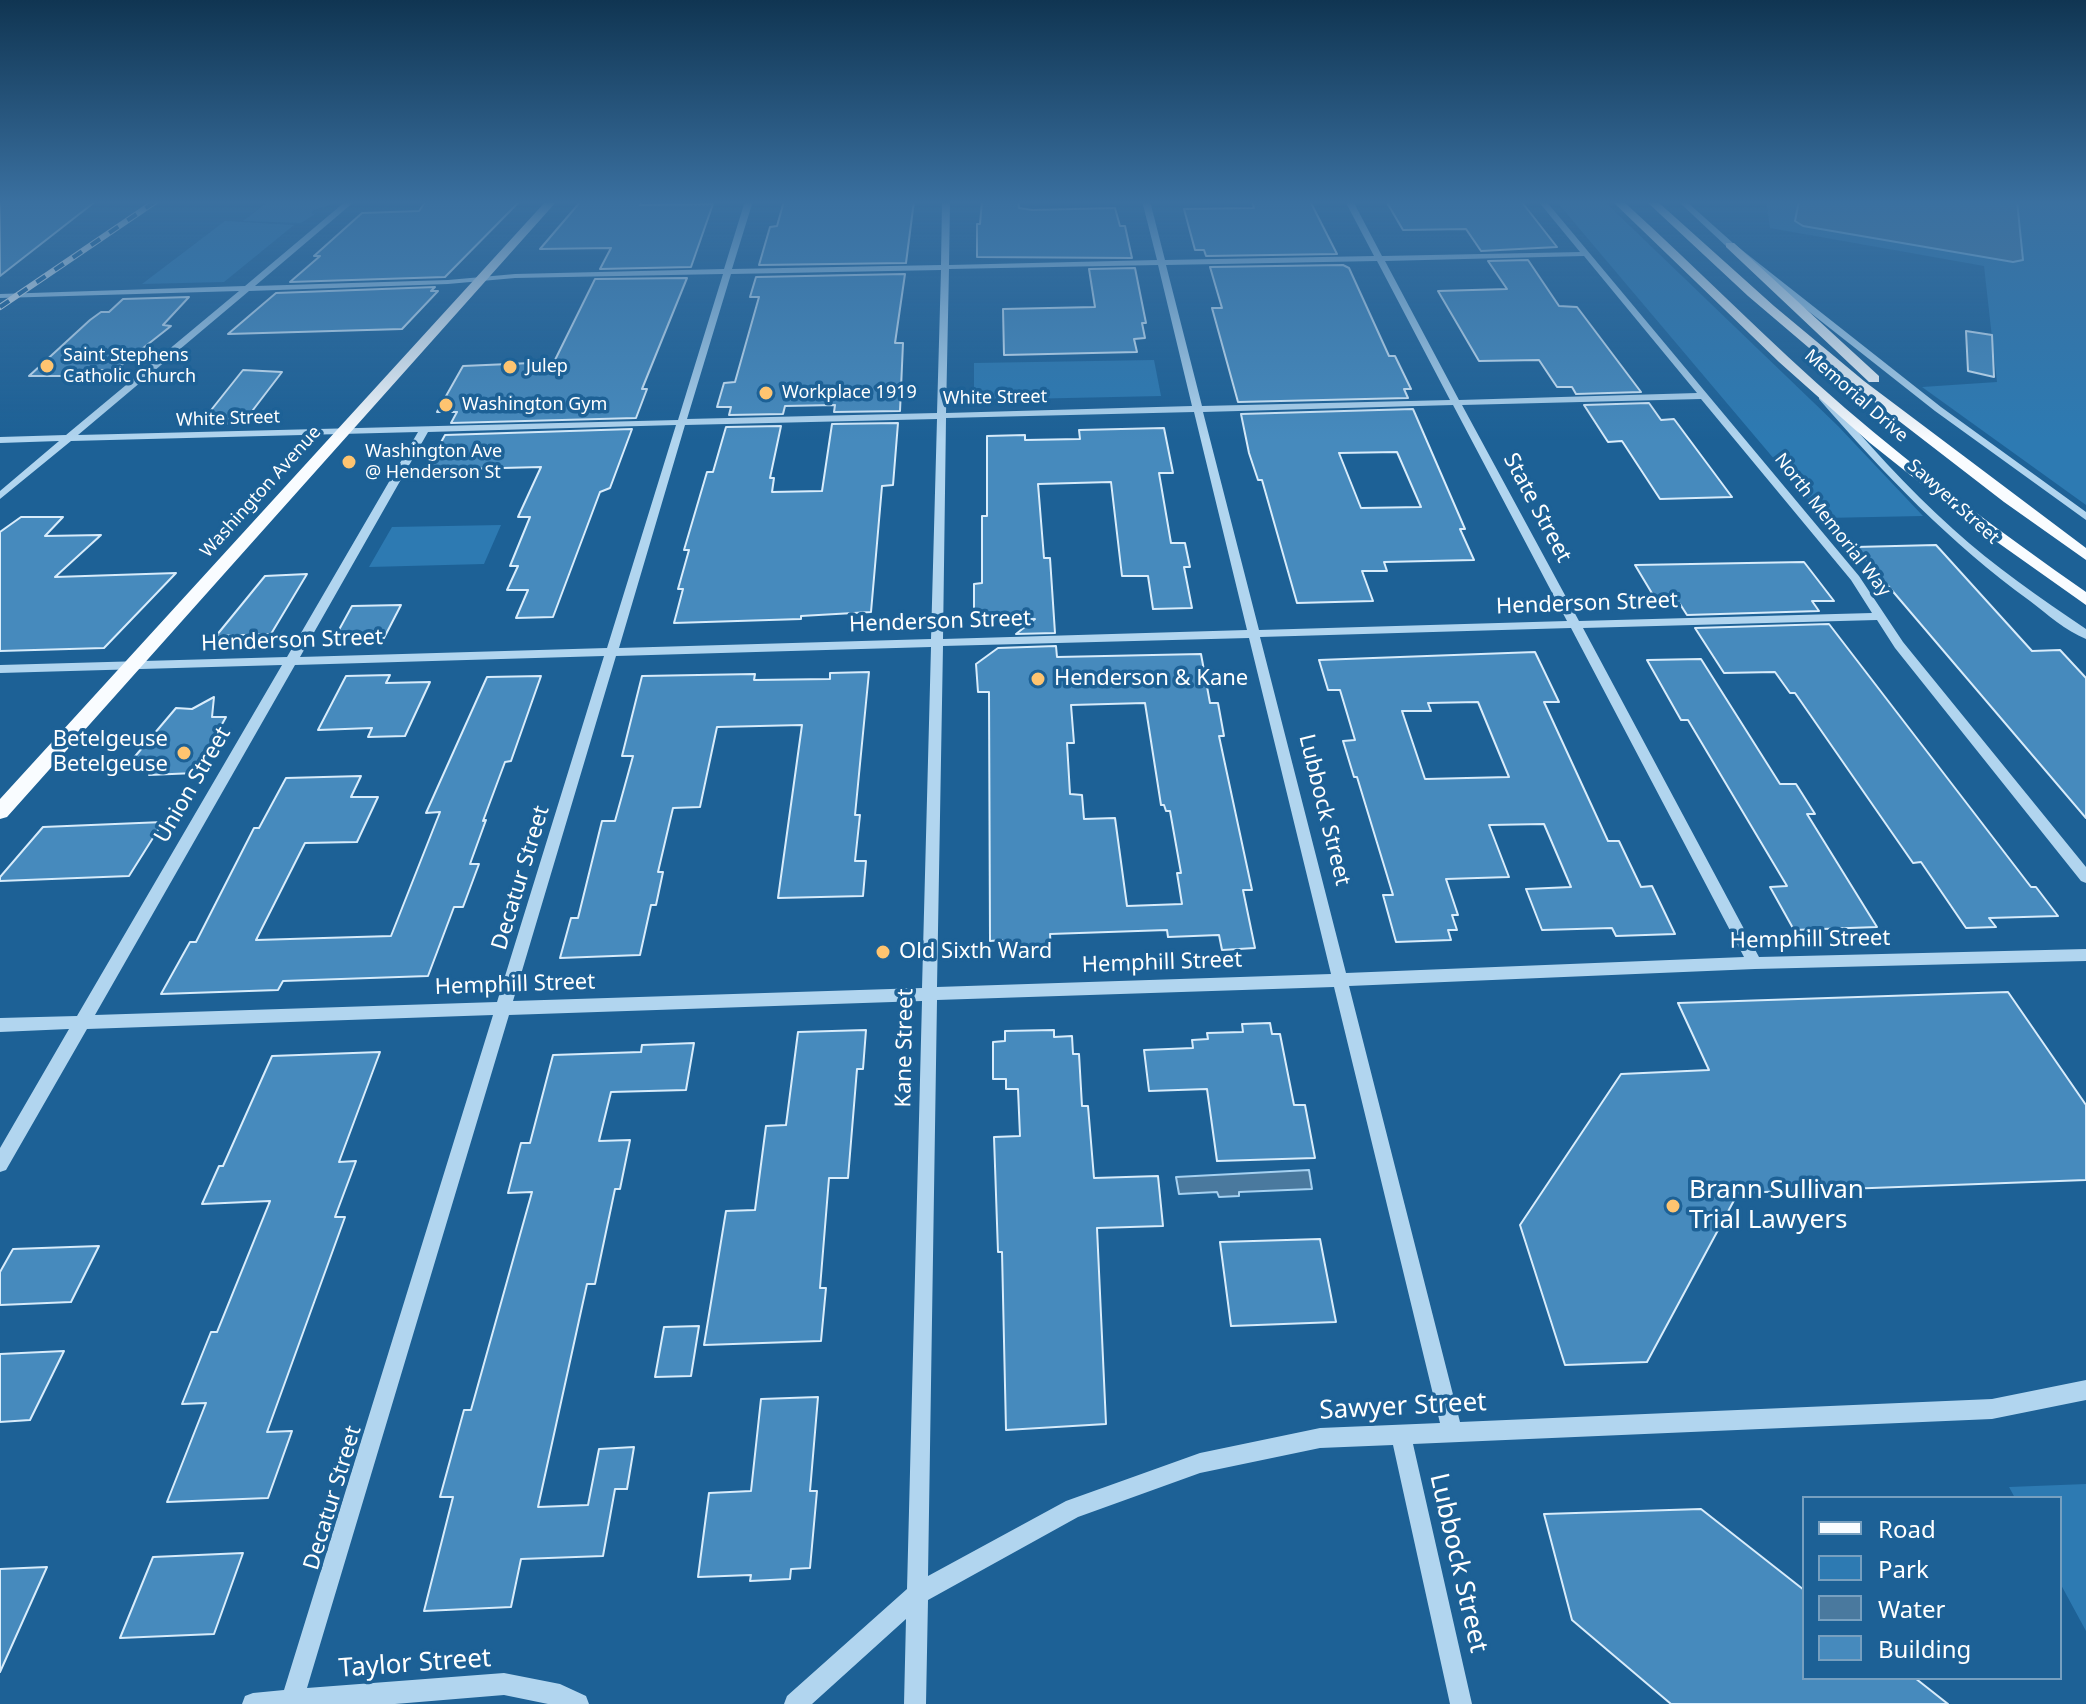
<!DOCTYPE html>
<style>
body{margin:0}
#map{position:relative;width:2086px;height:1704px;overflow:hidden;background:#1d6196;font-family:"Noto Sans",sans-serif}
canvas{display:block}
.legend{position:absolute;left:1802px;top:1496px;width:260px;height:184px;box-sizing:border-box;background:#1d6196;border:2px solid #77a0c0;margin:0;padding:10px 14px;list-style:none;font-size:24px;color:#fff}
.legend li{display:flex;align-items:center;gap:16px;height:40px}
.legend b{width:40px;border:2px solid #77a0c0}
</style>
<div id="map">
<canvas width="2086" height="1704"></canvas>
<ul class="legend">
<li><b style="height:10px;background:#f9fcff"></b>Road</li>
<li><b style="height:22px;background:#2d7ab2"></b>Park</li>
<li><b style="height:22px;background:#4a799e"></b>Water</li>
<li><b style="height:22px;background:#468abd"></b>Building</li>
</ul>
</div>
<script>
const c = document.querySelector('canvas').getContext('2d');
c.lineJoin = 'round';
function fillPath(path, color) { c.fillStyle = color; c.fill(path, 'evenodd'); }
function trace(path, color, width, dash) { c.strokeStyle = color; c.lineWidth = width; c.lineCap = dash ? 'butt' : 'round'; c.setLineDash(dash || []); c.stroke(path); }
function write(font, color, halo, rows, align = 'center') {
  c.font = font + ' "Noto Sans",sans-serif'; c.lineWidth = 7; c.setLineDash([]); c.textBaseline = 'middle'; c.strokeStyle = halo; c.fillStyle = color; for (const [text, x, y, turn = 0] of rows) {
    c.save(); c.translate(x, y); c.rotate((+turn || 0) * Math.PI / 180); c.textAlign = isNaN(turn) ? turn : align; if (halo) c.strokeText(text, 0, 0); c.fillText(text, 0, 0); c.restore();
  }
}
fillPath(new Path2D(`
 M269,201H335C327,208 317,207 311,213L315,214L301,223L243,221Z
 M1556,201H1604L1838,426L1923,516L1824,518Z
 M1766,201H2086V505L1922,387L1997,382L1984,266L1770,228Z
 M225,221L294,225L224,282L142,284Z
 M1154,360L1161,396L974,400V363Z
 M501,525L484,564L369,567L392,527Z
 M2086,1484V1631L2060,1583V1498H2015L2009,1487Z`), '#2d7ab2');
const water = new Path2D(`
 M1799,201H2017L2023,260L2013,262L1803,226L1795,221Z
 M1309,1170L1312,1189L1239,1192V1196L1219,1197L1217,1192L1179,1194L1176,1177Z`);
fillPath(water, '#4a799e');
trace(water, '#a5d1f1', 2);
const building = new Path2D(`
 M0,201H96L0,276Z
 M426,201H520L445,277L290,282L320,256H314L362,213L419,211Z
 M581,201H641L640,205L713,204L691,267L600,269L611,248L540,249Z
 M784,201H914L906,263L759,265L770,227L777,226Z
 M982,201H1018L1019,208L1032,210L1115,208L1120,226H1125L1132,258L977,257V224H980Z
 M1252,201H1310L1337,254L1206,256L1204,250H1195L1184,209L1254,208Z
 M1386,201H1521L1557,247L1481,251L1466,229L1403,230Z
 M1528,260L1559,306L1577,307L1641,392L1576,394L1572,387H1557L1539,360L1479,361L1438,291L1507,289L1488,261Z
 M1343,265L1349,268L1389,356H1395L1411,389H1404L1408,398L1238,402L1212,308H1222L1210,267Z
 M1135,268L1146,323H1142L1145,338L1134,339L1137,352L1004,355L1003,309L1095,307L1089,269Z
 M905,274L895,343H903L900,411L834,412L835,405L785,406L783,414L729,415L731,407H717L724,383L735,382L759,297H750L756,277Z
 M687,278L642,389H647L636,418L451,423L457,412H437L463,366L554,362L595,279Z
 M435,287L431,291H438L402,329L228,334L276,293Z
 M189,297L163,325L171,326L114,371L101,370L96,376H29L90,320L101,312H109L123,299Z
 M1966,331L1992,335L1994,377L1968,371Z
 M243,370L282,372L243,423L200,424Z
 M1649,403L1661,420L1674,419L1732,497L1660,499L1622,441L1608,442L1584,405Z
 M1413,409L1465,529H1460L1474,560L1384,562L1387,571H1362L1373,601L1297,603L1262,480H1258L1249,453L1241,414ZM1397,452L1421,507L1361,508L1339,453Z
 M898,423L893,485L882,486L871,612L801,616V619L674,623L683,589H678L689,550H684L707,472H713L726,427L781,426L770,478H774L772,492L822,491L832,424Z
 M1164,428L1173,473H1159L1171,543H1185L1190,567H1184L1192,608L1153,609L1148,576H1122L1111,482L1038,484L1044,558H1050L1055,633L1016,634L1035,619L974,621V584L982,583V516H987V436L1025,435V440L1080,439L1079,430Z
 M632,429L610,488L600,492L553,617L516,618L528,590H507L518,566H510L530,517H518L541,467L426,470L445,435Z
 M21,517H63L45,536L101,535L55,577L176,573L104,648L0,651V532Z
 M1936,545L2032,651L2060,650L2086,678V818L1855,547Z
 M1804,562L1834,601H1812L1819,611L1687,615L1680,604L1659,605L1635,565Z
 M307,574L271,634L216,636L265,576Z
 M401,605L384,638L334,639L352,606Z
 M1829,624L2031,887H2036L2058,916L1989,918L1996,927L1966,928L1921,862L1913,863L1795,693H1790L1775,672L1724,673L1695,628Z
 M1056,646L1057,657L1201,654L1210,703H1218L1224,736H1219L1252,890H1243L1255,948L1222,950L1219,935L1168,937L1167,930L1050,934L1051,950L1002,951V940L990,941L989,692H978L976,664L998,648ZM1145,703L1161,805H1164L1166,811H1170L1181,873H1177L1182,904L1127,906L1115,818L1084,819L1082,795L1070,794L1067,743H1074L1071,705Z
 M1535,652L1559,702H1544L1608,841H1619L1641,887L1652,886L1675,934L1616,936L1612,928L1542,930L1526,889L1571,887L1544,824L1489,825L1509,877L1446,879L1458,915H1452L1457,930H1448L1451,940L1396,942L1383,895H1393L1357,777H1354L1343,741L1355,740L1340,690H1328L1319,660ZM1478,702L1509,777L1425,779L1402,711H1431L1428,703Z
 M1701,659L1780,784H1796L1815,814H1807L1877,927L1794,930L1770,887L1787,886L1688,720H1681L1647,660Z
 M869,672L855,815H860L855,861H866L863,896L778,898L802,725L717,727L700,807L673,808L658,872H663L656,905H651L640,955L560,958L571,918H578L602,821H615L633,756H622L642,676L755,674L754,680L830,679V673Z
 M390,675L386,683L430,682L405,736L368,737L372,728L318,730L346,676Z
 M541,676L511,761L505,762L483,821L486,820L470,864H479L463,907H454L428,976L283,981L278,990L161,994L190,942H196L254,828H259L286,778L361,776L351,797H378L357,842L305,843L256,940L391,936L440,812L426,813L487,677Z
 M214,697L212,717H226L195,773L149,775L153,769L126,767L176,708L192,709Z
 M163,822L129,876L0,881V877L43,827Z
 M2008,992L2086,1105V1180L1738,1193L1647,1362L1565,1365L1520,1225L1621,1074L1709,1070L1678,1003Z
 M1270,1023L1272,1034H1280L1294,1105H1305L1315,1158L1217,1161L1207,1089L1149,1091L1144,1050L1193,1048L1192,1040L1208,1039L1207,1033L1243,1032L1242,1024Z
 M866,1030L863,1069H857L848,1178H829L820,1288H826L821,1341L704,1345L726,1211L755,1210L766,1126L786,1125L798,1032Z
 M1054,1030V1037L1072,1036L1073,1054H1079L1082,1106H1088L1094,1178L1158,1176L1163,1226L1097,1228L1106,1424L1006,1430L1002,1252H998L994,1137L1020,1136L1018,1089H1006V1079H993V1042L1005,1041V1031Z
 M694,1043L686,1090L611,1092L599,1141L630,1140L620,1189H615L595,1284H587L538,1507L588,1505L599,1449L634,1447L627,1489H615L603,1556L521,1559L511,1607L424,1611L453,1497H440L464,1410H471L532,1192L508,1193L521,1143H530L553,1055L641,1052L642,1045Z
 M380,1052L339,1162L356,1161L335,1217H345L267,1432L292,1431L268,1498L167,1502L206,1403L182,1404L211,1332H217L270,1201L202,1204L219,1166H223L272,1056Z
 M1320,1239L1336,1322L1231,1326L1220,1242Z
 M99,1246L71,1302L0,1305V1272L13,1249Z
 M699,1326L691,1376L655,1377L664,1327Z
 M64,1351L30,1420L0,1422V1354Z
 M818,1397L810,1491H817L810,1568L791,1569L790,1579L750,1581L751,1575L698,1577L709,1493L751,1491L761,1399Z
 M1701,1509L1804,1590V1678H1915L1948,1704H1671L1572,1620L1544,1514Z
 M243,1553L214,1634L120,1638L153,1557Z
 M47,1567L0,1672V1569Z`);
fillPath(building, '#468abd');
trace(building, '#d8ecfb', 2);
fillPath(new Path2D(`
 M346,201H355L255,286L448,280L515,274L724,269L745,201H753L732,269L941,265L942,201H950L949,265L1157,260L1142,201H1150L1165,260L1374,256L1345,201H1353L1382,256L1580,252L1538,201H1546L1859,576L1903,642L2086,867V883L2081,881L1895,648L1877,620L1583,628L1759,957L2086,949V961L1755,969L1349,986L1460,1422L1992,1399L2086,1380V1400L1992,1419L1413,1444L1472,1704H1450L1393,1445L1320,1448L1200,1473L1078,1517L928,1600L926,1704H904L906,1619L812,1704H784L787,1696L907,1589L922,1001L509,1015L307,1688L504,1673L560,1684L586,1696L589,1704H548L504,1695L395,1704H242L245,1696L253,1693L284,1690L493,1015L87,1029L6,1170L0,1172V1148L69,1029L0,1032V1018L77,1016L282,665L0,673V665L287,657L418,432L71,441L0,499V491L59,441L0,443V437L66,435L239,291L0,298V294L245,286ZM1584,256L1697,393L1459,400L1385,261ZM1377,261L1450,400L1202,406L1166,265ZM1158,265L1192,406L946,413L949,269ZM941,270L937,413L687,419L731,274ZM723,274L678,420L78,435L249,291L448,284L515,278ZM1701,399L1851,580L1872,613L1579,621L1462,405ZM1453,405L1567,621L1259,630L1203,412ZM1194,412L1247,630L943,639L946,418ZM937,419L931,639L619,648L685,425ZM676,425L607,648L300,657L428,432ZM1571,628L1744,957L1346,973L1260,637ZM1249,638L1331,974L937,987L943,646ZM931,647L922,988L513,1001L616,656ZM604,656L497,1002L95,1015L295,665ZM1334,987L1440,1423L1320,1428L1200,1453L1066,1501L928,1576L937,1000Z
 M1678,201H1686L1733,243L1941,407L2086,512V520L1935,411L1727,247Z
 M1819,395H1825C1866,441 1907,488 1953,529C1994,566 2040,598 2086,629V639C2066,631 2047,614 2030,601C1950,543 1884,474 1819,399Z`), '#b1d5ef');
fillPath(new Path2D(`
 M546,201H557L7,817L0,819V799Z
 M1612,201H1623C1698,269 1769,342 1845,408C1922,474 2003,534 2086,592V605L1973,525L1870,443L1779,362Z
 M1646,201H1657L1774,306L1864,381L2086,548V560L2004,502L1855,387L1748,296Z
 M1726,243H1734L1879,376V382H1869L1726,247Z`), '#f9fcff');
const rail = new Path2D(`
 M0,307L156,201`);
trace(rail, '#fff', 6);
trace(rail, '#1d6196', 4, [11]);
const sky = c.createLinearGradient(0, 0, 0, 440);
sky.addColorStop(0, '#103552');
sky.addColorStop(0.46, '#3a70a0');
sky.addColorStop(1, '#3a70a000');
c.fillStyle = sky;
c.fillRect(0, 0, 2086, 440);
for (const [x, y, r, color] of [
 [47,366,8,"#fec470"],
 [510,367,8,"#fec470"],
 [766,393,8,"#fec470"],
 [446,405,8,"#fec470"],
 [349,462,8,"#fec470"],
 [1038,679,8,"#fec470"],
 [184,753,8,"#fec470"],
 [883,952,8,"#fec470"],
 [1673,1206,8,"#fec470"]
]) { const dot = new Path2D(); dot.arc(x, y, r, 0, 2 * Math.PI); c.fillStyle = color; c.fill(dot); trace(dot, '#1d6196', 3); }
write('18px', '#fff', '#1d6196', [
 ["Saint Stephens",63,356],
 ["Catholic Church",63,377],
 ["Julep",526,367],
 ["Workplace 1919",782,393],
 ["Washington Gym",462,405],
 ["Washington Ave",365,452],
 ["@ Henderson St",365,473]
], 'left');
write('18px', '#fff', '#1d6196', [
 ["Memorial Drive",1856,396,41],
 ["White Street",995,398,-1],
 ["White Street",228,419,-2],
 ["Washington Avenue",261,492,-48],
 ["Sawyer Street",1953,502,42],
 ["North Memorial Way",1832,525,52]
]);
write('22px', '#fff', '#1d6196', [
 ["State Street",1537,508,62],
 ["Henderson Street",1587,604,-2],
 ["Henderson Street",940,622,-2],
 ["Henderson Street",292,641,-2],
 ["Union Street",193,785,-60],
 ["Lubbock Street",1324,810,76],
 ["Decatur Street",521,878,-73],
 ["Hemphill Street",1810,940,-1],
 ["Hemphill Street",1162,963,-2],
 ["Hemphill Street",515,985,-2],
 ["Kane Street",905,1048,-89],
 ["Decatur Street",333,1498,-73]
]);
write('22px', '#fff', '#1d6196', [
 ["Henderson & Kane",1054,679],
 ["Betelgeuse",168,740,"right"],
 ["Betelgeuse",168,765,"right"],
 ["Old Sixth Ward",899,952]
], 'left');
write('26px', '#fff', '#1d6196', [
 ["Brann Sullivan",1689,1191],
 ["Trial Lawyers",1689,1221]
], 'left');
write('26px', '#fff', '#1d6196', [
 ["Sawyer Street",1403,1407,-3],
 ["Lubbock Street",1458,1563,77],
 ["Taylor Street",415,1664,-4]
]);
</script>
